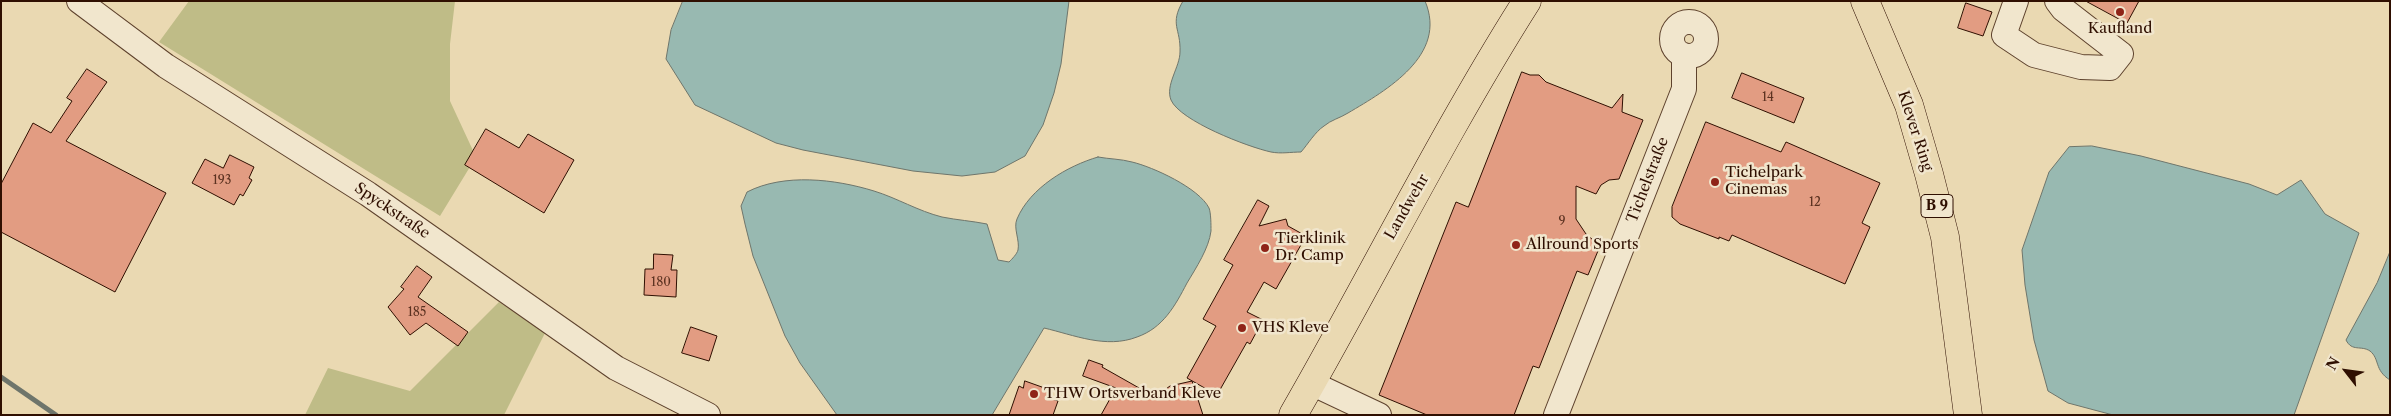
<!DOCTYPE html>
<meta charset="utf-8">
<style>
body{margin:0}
#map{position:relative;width:2391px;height:416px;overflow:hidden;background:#ead9b2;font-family:"Libre Caslon Text",serif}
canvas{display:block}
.frame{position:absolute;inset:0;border:2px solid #2f0f01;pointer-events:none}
.north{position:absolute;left:2321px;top:346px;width:50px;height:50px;-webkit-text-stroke:4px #f1e6cd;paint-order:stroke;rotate:300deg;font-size:14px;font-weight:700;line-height:20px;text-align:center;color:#2f0f01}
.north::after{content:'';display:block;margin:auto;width:18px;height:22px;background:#2f0f01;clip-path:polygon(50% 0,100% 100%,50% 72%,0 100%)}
</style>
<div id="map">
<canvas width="2391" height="416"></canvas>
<div class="frame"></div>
<div class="north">N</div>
</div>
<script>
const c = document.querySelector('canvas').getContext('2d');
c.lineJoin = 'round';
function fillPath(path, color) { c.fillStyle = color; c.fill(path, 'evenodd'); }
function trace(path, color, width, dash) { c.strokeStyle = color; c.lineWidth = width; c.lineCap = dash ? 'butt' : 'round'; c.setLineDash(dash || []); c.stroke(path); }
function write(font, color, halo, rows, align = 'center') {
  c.font = font + ' "Libre Caslon Text",serif'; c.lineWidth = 5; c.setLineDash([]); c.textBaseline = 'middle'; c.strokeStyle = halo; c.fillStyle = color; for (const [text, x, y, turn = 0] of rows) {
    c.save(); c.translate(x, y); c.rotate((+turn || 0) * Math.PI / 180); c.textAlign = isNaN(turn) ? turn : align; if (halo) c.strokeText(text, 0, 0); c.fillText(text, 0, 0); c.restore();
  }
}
fillPath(new Path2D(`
 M189,1H455L450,44V101L476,157L440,216L159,42Z
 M499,302L545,333L504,415H305L328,368L410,391Z`), '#bfbc87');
const water = new Path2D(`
 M683,1H1069L1061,64L1054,93L1043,125L1025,156L995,172L962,176L913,171L803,150L776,143L695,105L666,59L671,30Z
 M1183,1H1425C1448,55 1387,90 1348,113C1340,118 1331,120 1324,126C1315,132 1308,144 1301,152C1291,152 1281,154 1271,152C1248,147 1180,121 1171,100C1165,85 1180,67 1180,52C1181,28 1169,25 1183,1Z
 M2092,146L2141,156L2249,184L2277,195L2301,180L2325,214L2359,233L2294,415H2113L2068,403L2048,391L2034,340L2025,285L2022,250L2049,172L2069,147Z
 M1098,157C1109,159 1121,159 1132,162C1153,167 1199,188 1209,208C1211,213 1211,225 1211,231C1209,248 1196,268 1187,283C1175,306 1163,328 1137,337C1106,349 1074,335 1044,328L992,415H837L800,363L785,336L753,256L745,224L741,206L747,192C784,173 835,179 874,191C897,198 918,211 942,217C957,220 972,221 987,224L998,260L1009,262C1012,259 1017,254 1018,250C1020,240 1013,228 1017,219C1030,188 1067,166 1098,157Z
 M2390,252V380C2374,370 2380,359 2370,351C2361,345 2352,352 2346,340L2377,283Z`);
fillPath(water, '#98b9b1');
trace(water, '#6e756b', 1);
trace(new Path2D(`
 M1,377L56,415`), '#6e756b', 5);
const building = new Path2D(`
 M2086,1H2139L2127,23Z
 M1966,3L1992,12L1983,36L1958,28Z
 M87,69L107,82L66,141L166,193L115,292L1,232V184L33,123L51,133L72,101L67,98Z
 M1522,72L1530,75H1539L1546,82L1612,108L1623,94L1622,112L1643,120L1619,179L1609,180L1601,185L1596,194L1576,186V219L1586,234L1600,246L1588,275L1577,271L1539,368L1533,366L1514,415H1427L1379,395L1456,202L1468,207Z
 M1742,73L1804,98L1794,123L1732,98Z
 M1706,122L1781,152L1786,142L1880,183L1862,223L1870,227L1845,284L1732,235L1729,241L1719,237V239L1680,224L1672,217V207Z
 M486,129L519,148L528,134L574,160L544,213L465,165Z
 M230,155L254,167L249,178L252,180L243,196L240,194L234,205L192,183L205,159L223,168Z
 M1258,200L1269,206L1259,226L1286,219L1288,226L1306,236L1276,289L1264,282L1247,312L1263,320L1250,344L1247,342L1217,395L1187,378L1216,326L1203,319L1233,265L1224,260Z
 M654,254L673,255L671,270H677L676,297L644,295L645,269H653Z
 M417,266L432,277L418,297L468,332L458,346L426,323L410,335L388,307L404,289L401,287Z
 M691,327L717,336L709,361L682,353Z
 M1089,360L1103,365L1102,367L1155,397L1170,386L1192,381L1203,415H1101L1116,388L1083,376Z
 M1025,381L1053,391L1050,398L1058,401L1053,415H1009L1019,386L1023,388Z`);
fillPath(building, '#e29c82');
trace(building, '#2f0f01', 1);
const minor = new Path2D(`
 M79,1L166,66L368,194L616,368L708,415
 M2016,1L2004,35L2034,55L2081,67L2110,68L2121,54L2063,9L2057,1
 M1672 39a17 17 0 1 1 34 0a17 17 0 1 1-34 0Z
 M1311,383L1379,415
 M1556,415L1684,89V55`);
const major = new Path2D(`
 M1865,1L1909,105L1929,174L1945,237L1968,415
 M1293,415C1372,278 1442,135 1527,1`);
trace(minor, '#5e422d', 26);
trace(major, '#2f0f01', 29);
trace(minor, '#f1e6cd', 24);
trace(major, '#ead9b2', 28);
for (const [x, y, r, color] of [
 [2120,12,5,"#8f2418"],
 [1715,182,5,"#8f2418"],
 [1516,245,5,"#8f2418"],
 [1265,248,5,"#8f2418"],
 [1242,328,5,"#8f2418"],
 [1034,394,5,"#8f2418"]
]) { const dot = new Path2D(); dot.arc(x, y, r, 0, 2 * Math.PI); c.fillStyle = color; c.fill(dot); trace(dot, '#f1e6cd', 2); }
write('12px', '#5c3221', null, [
 ["14",1768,98],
 ["193",222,181],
 ["12",1815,203],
 ["9",1562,222],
 ["180",661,283],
 ["185",417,313]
]);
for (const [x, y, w] of [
 [1937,206,32]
]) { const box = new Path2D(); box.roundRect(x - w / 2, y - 11.5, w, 23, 4); c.fillStyle = '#f1e6cd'; c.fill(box); trace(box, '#2f0f01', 1); }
write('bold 14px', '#2f0f01', null, [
 ["B 9",1937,206]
]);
write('15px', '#2f0f01', '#f1e6cd', [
 ["Kaufland",2120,29,"center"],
 ["Tichelpark",1725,173],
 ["Cinemas",1725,190],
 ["Tierklinik",1275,239],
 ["Dr. Camp",1275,256],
 ["Allround Sports",1526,245],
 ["VHS Kleve",1252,328],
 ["THW Ortsverband Kleve",1044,394]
], 'left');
write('15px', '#2f0f01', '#f1e6cd', [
 ["Klever Ring",1915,131,72],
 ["Tichelstraße",1648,180,-69],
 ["Landwehr",1407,207,-60],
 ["Spyckstraße",392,211,34]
]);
</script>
